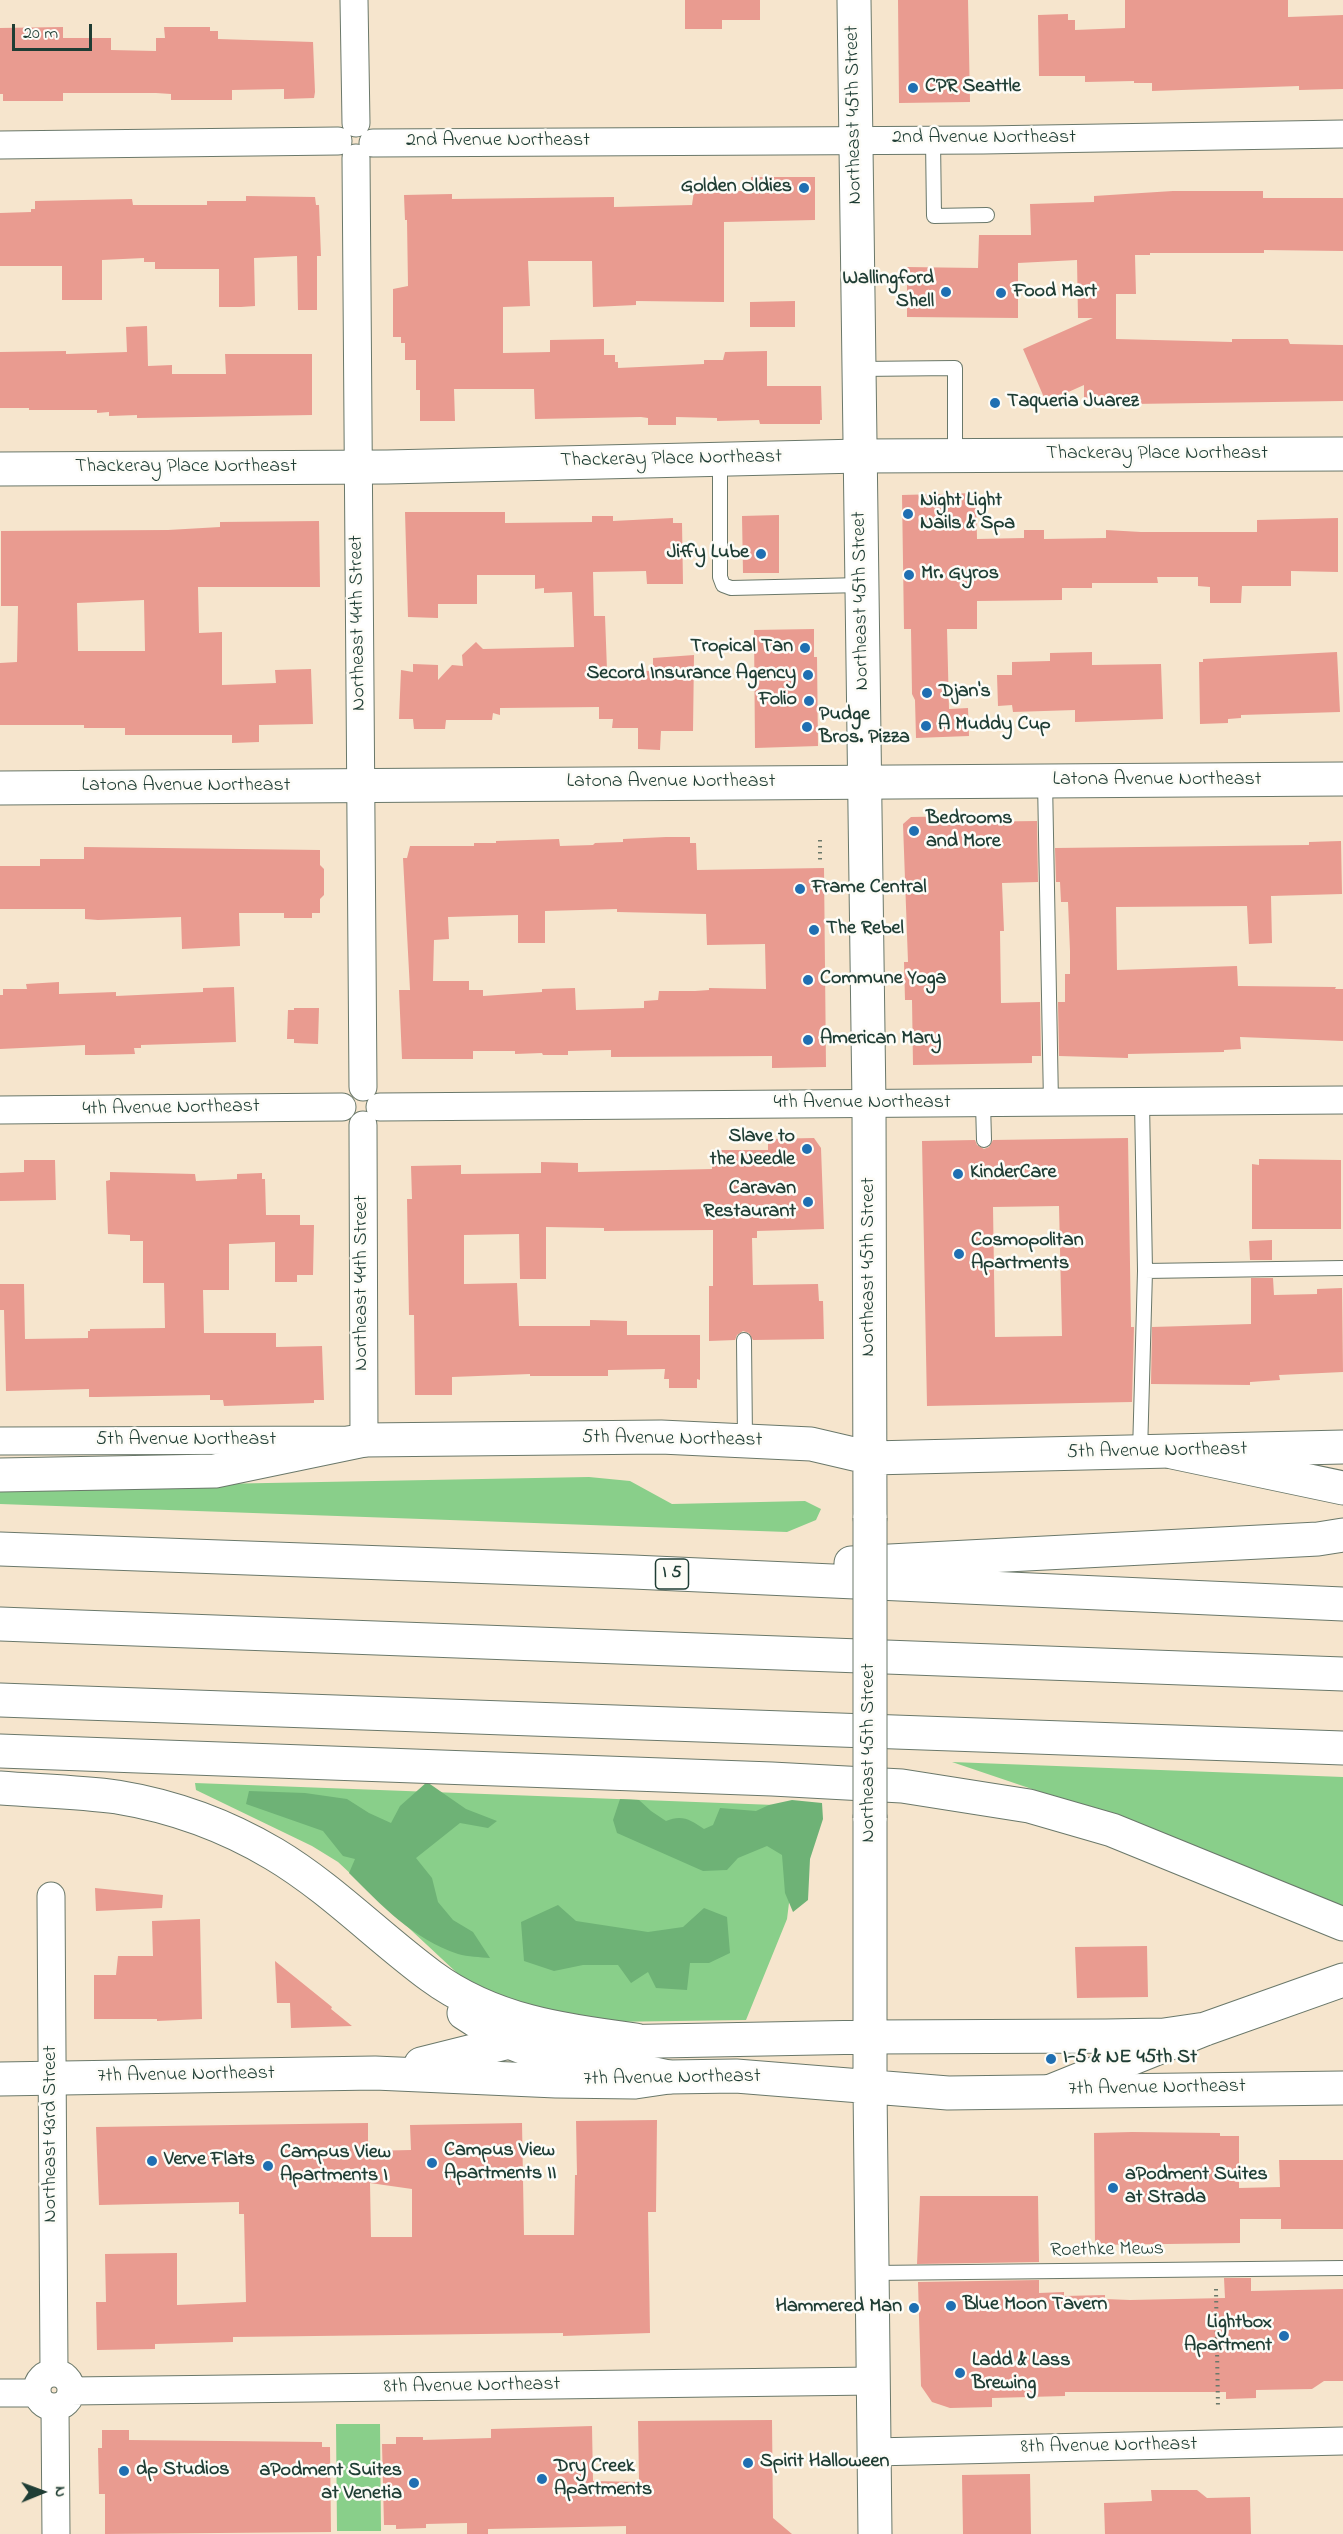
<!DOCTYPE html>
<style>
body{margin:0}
#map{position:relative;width:1343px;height:2534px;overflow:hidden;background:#f6e5cd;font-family:"Indie Flower",sans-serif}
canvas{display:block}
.north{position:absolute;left:12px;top:2462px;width:60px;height:60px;-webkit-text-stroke:4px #fdfcf7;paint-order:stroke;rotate:89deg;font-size:16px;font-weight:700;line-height:24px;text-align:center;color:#1f3d34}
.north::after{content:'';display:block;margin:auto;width:21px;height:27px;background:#1f3d34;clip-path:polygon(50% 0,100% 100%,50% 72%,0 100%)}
.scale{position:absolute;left:12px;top:24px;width:80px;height:27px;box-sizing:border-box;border:3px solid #1f3d34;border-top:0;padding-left:8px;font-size:18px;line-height:21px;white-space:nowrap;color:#1f3d34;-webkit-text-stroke:4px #fdfcf7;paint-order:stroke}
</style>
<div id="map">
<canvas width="1343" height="2534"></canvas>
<div class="north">N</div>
<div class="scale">20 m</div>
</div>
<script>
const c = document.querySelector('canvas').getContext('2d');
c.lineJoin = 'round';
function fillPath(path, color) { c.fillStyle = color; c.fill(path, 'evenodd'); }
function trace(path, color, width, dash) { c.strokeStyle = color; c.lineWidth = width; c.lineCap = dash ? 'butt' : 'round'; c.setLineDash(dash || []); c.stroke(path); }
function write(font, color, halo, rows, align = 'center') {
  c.font = font + ' "Indie Flower",sans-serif'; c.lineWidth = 5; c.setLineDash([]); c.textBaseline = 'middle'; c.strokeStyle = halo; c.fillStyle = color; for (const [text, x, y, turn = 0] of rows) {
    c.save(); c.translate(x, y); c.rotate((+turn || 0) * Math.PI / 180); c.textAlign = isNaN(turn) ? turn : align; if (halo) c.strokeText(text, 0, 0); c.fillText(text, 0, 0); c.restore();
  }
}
fillPath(new Path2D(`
 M589,1477L630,1481L672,1504L805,1501L821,1509L816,1520L787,1532L0,1504V1488Z
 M952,1762L1343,1777V1914L1097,1811Z
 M195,1783L801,1806L787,1919L746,2020L606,2022L570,2020L471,1986L338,1862L312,1846L196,1790Z
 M380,2424L381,2531H337L336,2424Z`), '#89cf8a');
fillPath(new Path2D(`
 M427,1782L466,1809L497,1821L488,1828L460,1823L416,1858L432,1878L438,1902L453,1920L473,1932L490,1958C480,1957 468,1957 458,1954C413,1939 381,1905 349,1873L355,1859L343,1856L323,1831L246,1804L249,1791L305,1793L347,1799L369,1813L391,1823L400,1806Z
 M620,1799L639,1800L651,1811L666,1821C682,1814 691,1820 704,1829L713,1825L720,1808L756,1811L769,1805L792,1800L822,1803L823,1819L810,1859L808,1900L793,1912L785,1893L782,1855L767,1846L738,1858L727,1870L703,1871L617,1833L613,1820Z
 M558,1905L576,1921L648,1932L683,1927L704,1908L727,1917L730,1953L709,1963H690L687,1990L656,1988L648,1972L631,1983L618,1965H583L554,1971L524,1961L521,1922Z`), '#6eb276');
fillPath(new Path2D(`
 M685,0H760V20H722V29H685Z
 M898,0H968L970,102L899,103Z
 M1125,0H1288V17L1343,15V89L1299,90V86L1152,91V83H1134V81L1085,82V76H1039L1038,15L1068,14V20H1075V30L1125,28Z
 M63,27V38H111V50L156,51V38H165L164,27H210V31H218V39L313,42L315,92L314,98L284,99V89L232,90V100H171V94L156,93H63V101H3V94H0V28Z
 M751,177H815V220L724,222V302L636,301V305L593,307L592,261H528L530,306L503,307V353L550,352V340L604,339V355H615V362H618V368L704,364V360H723L725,352L767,351V386H821L822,420H820V424H760L759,420L717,421V418L676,417V425H648V418L641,417L535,419L534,389H454L455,421H420V390H416V360H405V343H401V337H393V289L408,286L407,220H405L404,195L452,194V199L614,197V207L692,205L694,191H751Z
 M1173,191H1263V198H1343V251L1264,250V253H1150V255H1135L1136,294H1116V339L1232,342V339H1288L1290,344L1343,345V401L1132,404V401H1084V385L1046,402L1023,349L1093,318H1078L1077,260L1018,263V318L907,317V267L978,268L979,235H1031L1030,204L1094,202V196Z
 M246,196L315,197L316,205H319L321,256H317V310H298L297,256L254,258L255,306L241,307H219V269H155V262H144V258L102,260V300H62V266H0V213L31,212V209H35V201L132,199L133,205H207V201H246Z
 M795,301V327H750V302Z
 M147,326L148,366L172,365V374H226L225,354H312V415L137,418V415L109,416V412L97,413V410H29V408H0V352L66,351V354L127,352L126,327Z
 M976,493L977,539L1024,538V530H1044V539L1106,538V530L1141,532H1257V520L1338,518V572L1291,571V586H1242L1241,603H1210V587L1198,586V577H1157L1158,583H1092V588H1062V600L977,601V629H947L949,709L968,708L969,736L916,738L915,700L912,694L911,629H904L902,495Z
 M405,512H505V523L592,522V516H613V521L673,518V523H682L683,584H647L646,571L593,572L594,616H605L607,670L653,671V658L694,655L693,731H661L660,750L638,749V728H612L613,719H599V707L500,708V715L493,713L492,720H446L445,729H414L413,719H399L401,670L413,672V664L438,665V680L452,665L463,666L462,655L476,642L483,649L574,647L572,592L544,593V588L535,589V575H477V604H438V618L408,617Z
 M779,515V573H743L742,516Z
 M319,521L320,587H198L199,633L222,632V685L276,683L275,670L311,669L313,724L259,725V742L232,743V735H125V728H84V725H0V663L17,662L18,606H1V531L168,530L220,527V522ZM144,600L145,651H78L77,603Z
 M814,629V657H817L818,746L755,748L754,630Z
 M1092,652V665L1161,664L1163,719L1075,722V710L1013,712L1012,705L998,706L997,675H1012V662L1050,661V653Z
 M1337,652L1340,712L1241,715V718L1228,719V723L1200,724L1199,662H1203V659Z
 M964,816V822L1037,821L1038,882L1002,883L1004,931H1000L1001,1003L1040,1002L1041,1056H1032V1063L913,1065L912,1000H905L904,962H908L903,824L911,817Z
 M666,837H690V843H696L697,870L824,868L826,1067L772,1068V1056L611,1057V1050L568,1051V1055H543L542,1053L515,1054V1051H473V1059H402L399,990H410L403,858H407L410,846H474V843H496V841L559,839L560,846L593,845L595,843L623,842V839ZM617,909V912L706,914L707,945L765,944L766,989L709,988V990L695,991H659L658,1000L644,1001V1008L576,1010L575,988L542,989V992L483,996V990H469V981H433L434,940L449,939L448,917L518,915V943H545V911Z
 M1341,841L1342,894L1271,896L1272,943L1249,944L1247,906L1116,907L1117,970L1237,966L1238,986L1336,987L1335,989H1343V1041L1240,1037L1241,1049L1224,1050V1052L1128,1054V1058L1059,1056L1058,1002H1065V974H1070V951L1068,902H1061L1060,882H1056L1055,848L1309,845V842Z
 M84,847L320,850V865L324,869V895L320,899V913H312V918H284V913H239L240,946L182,949L181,917L98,920L85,919V909H0V866H40V859H84Z
 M59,982V994L116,992V996L203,992V988L234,987L236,1042L141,1045V1048H134L135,1054L95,1055H85V1045L0,1049V995H3V989H27L26,984Z
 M294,1008H319L318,1044L294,1043V1039H287L288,1010H294Z
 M814,1138L821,1148L824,1229L757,1231V1238H752L753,1285L818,1284L819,1301H823L824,1339L753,1340L749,1333L743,1331L737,1335L735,1340L709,1341V1286H713V1230L604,1231V1228L546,1227V1279H520L519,1234L464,1235V1284L517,1283L519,1326H590V1320L627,1321V1335H700V1380L697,1379V1388H669V1379H664L665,1369L608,1370V1376H530V1374L452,1377V1395H415L414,1315H409L407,1199H412L411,1166L461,1165V1174L541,1173V1162L578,1163V1172L712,1169V1150H768V1139Z
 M1128,1138L1131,1327H1134L1132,1402L927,1406L922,1141L975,1140L977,1145L984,1149L989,1147L993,1140ZM1059,1206L1062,1336L995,1337L993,1207Z
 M1259,1159L1341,1160V1229H1252V1164L1259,1165Z
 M24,1160H55L56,1200L0,1201V1173L24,1172Z
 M110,1172L195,1174L196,1181L237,1179V1174L262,1173V1179H265L266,1215H300V1225H314L313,1275H297V1282H275V1242L229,1244V1290H203L204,1333H276V1347L322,1346L324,1400H314V1403L224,1406L223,1400H210V1395L97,1397H89V1389L6,1391L4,1310H0V1284H24L25,1339L88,1338V1331H90V1329L165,1328L164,1283H143V1241H130V1235L108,1234L106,1181L110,1180Z
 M1272,1240V1260H1250L1249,1241Z
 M1251,1278H1273L1274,1295L1317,1294V1289L1342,1288L1343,1372L1279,1375L1280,1380L1250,1382V1385L1151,1384L1152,1327L1251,1324Z
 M95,1888L163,1895L162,1908L96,1911Z
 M200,1919L202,2019L157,2021V2019H94V1975H116L118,1956H153L152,1921Z
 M1147,1946L1148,1997L1077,1998L1075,1947Z
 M275,1961L332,2007L331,2009L352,2026L291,2028L290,2003H277Z
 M657,2120L656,2212H648L650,2333L563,2336V2333L233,2337V2342L155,2344V2349L97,2350L96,2302H106L105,2254L177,2253V2305L246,2302L244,2214H239V2202L99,2205L96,2127L368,2123V2151L411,2150L410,2125L522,2123L524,2235H574L575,2175H577L576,2121ZM370,2183L412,2189V2237H371Z
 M1132,2132L1220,2133V2136H1239V2188L1280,2187L1279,2160H1343V2229H1281V2219H1240V2243L1095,2245L1094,2133Z
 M920,2196H1038L1039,2262L917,2264Z
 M1224,2278H1251V2291L1343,2289V2381H1324L1312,2389L1256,2390V2398L1226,2399V2392H1065V2396L992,2398V2407L950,2408L932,2402L921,2386L918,2282L1039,2280V2293L1064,2292V2296L1105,2295V2299L1130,2300L1225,2298Z
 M772,2420L773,2518L792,2534H626V2526L488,2529V2534H467V2523L426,2524V2528L396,2529V2525H384L382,2444H396V2437H423V2440L491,2438V2429L592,2426L593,2481L639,2482L638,2421Z
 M102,2430H129V2440L322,2442V2447H330L331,2532L105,2534V2494H99L98,2448H102Z
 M1030,2474L1031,2534H963L962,2475Z
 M1151,2490H1197L1207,2498L1250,2497L1251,2534H1105L1104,2503L1152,2501Z`), '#e99b90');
const service = new Path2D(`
 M933,140L934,216L987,215
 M859,369L955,368V455
 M720,459V577L723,585L731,588L862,585
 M1045,781L1051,1103
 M983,1103L984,1140
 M1145,1271L1343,1268
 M744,1340L745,1440
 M1140,1453L1145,1271L1142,1102
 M872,2273L1343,2268`);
const minor = new Path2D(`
 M354,0L356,123
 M373,143L983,140L1343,134
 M0,145L338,141
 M356,158L363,1087
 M380,1107L1343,1100
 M0,1110L342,1107
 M0,1441L364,1440L363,1125
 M51,1896L54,2372
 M37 2390a17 17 0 1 1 34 0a17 17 0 1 1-34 0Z
 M71,2391L874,2381
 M0,2393H37
 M55,2407L56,2534
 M874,2452L1343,2441`);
const tertiary = new Path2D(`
 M0,469L387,467L860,456L1343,454
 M0,788L1343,779`);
const secondary = new Path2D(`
 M854,0L869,1104L870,1518
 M364,1440L661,1437L811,1444L871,1458L1343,1447
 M870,1818V2087L875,2534
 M607,2042L870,2037
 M421,2064L509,2042L532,2040
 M0,2079L375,2073L556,2081L635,2082L669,2077L736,2076L948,2093L1343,2088`);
const motorway = new Path2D(`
 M1172,1452L1343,1488
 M0,1475L215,1471L364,1440
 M0,1549L633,1572L1343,1604
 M851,1563L1318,1539L1343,1535
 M0,1624L1343,1674
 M0,1700L1343,1748
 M0,1751L772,1779L902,1786L1029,1806L1112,1830L1343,1924
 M0,1788C39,1791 79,1792 117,1797C172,1806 227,1826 274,1854C331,1888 378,1937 431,1976C492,2021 564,2031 636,2040
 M464,2013L509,2042L555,2060L580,2064L637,2070L669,2077
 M870,2037L1106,2036L1164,2035L1205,2029
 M1051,2091L1205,2029L1343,1980`);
trace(service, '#6a786a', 16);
trace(minor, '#6a786a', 29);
trace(tertiary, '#6a786a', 35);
trace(secondary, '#6a786a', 35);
trace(motorway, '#6a786a', 35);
trace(new Path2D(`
 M820,840V864
 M1216,2289L1218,2408`), '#6a786a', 4, [1.5, 4.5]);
trace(service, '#fff', 14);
trace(minor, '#fff', 27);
trace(tertiary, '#fff', 33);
trace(secondary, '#fff', 33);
trace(motorway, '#fff', 33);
const secondaryBridge = new Path2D(`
 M870,1818V1518`);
trace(secondaryBridge, '#6a786a', 35, []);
trace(secondaryBridge, '#fff', 33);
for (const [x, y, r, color] of [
 [913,88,6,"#1f6fb2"],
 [804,188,6,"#1f6fb2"],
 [946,292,6,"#1f6fb2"],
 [1001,293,6,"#1f6fb2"],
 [995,403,6,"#1f6fb2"],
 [908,514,6,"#1f6fb2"],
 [761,554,6,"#1f6fb2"],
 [909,575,6,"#1f6fb2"],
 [805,648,6,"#1f6fb2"],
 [808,675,6,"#1f6fb2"],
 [927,693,6,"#1f6fb2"],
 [809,701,6,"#1f6fb2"],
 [926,726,6,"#1f6fb2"],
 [807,727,6,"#1f6fb2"],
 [914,831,6,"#1f6fb2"],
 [800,889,6,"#1f6fb2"],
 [814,930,6,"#1f6fb2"],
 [808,980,6,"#1f6fb2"],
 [808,1040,6,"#1f6fb2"],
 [807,1149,6,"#1f6fb2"],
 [958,1174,6,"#1f6fb2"],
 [808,1202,6,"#1f6fb2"],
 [959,1254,6,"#1f6fb2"],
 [1051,2059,6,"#1f6fb2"],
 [152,2161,6,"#1f6fb2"],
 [432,2163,6,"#1f6fb2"],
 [268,2166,6,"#1f6fb2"],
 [1113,2188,6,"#1f6fb2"],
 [951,2306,6,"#1f6fb2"],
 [914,2308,6,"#1f6fb2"],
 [1284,2336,6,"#1f6fb2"],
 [960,2373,6,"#1f6fb2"],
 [748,2463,6,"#1f6fb2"],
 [124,2471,6,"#1f6fb2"],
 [542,2479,6,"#1f6fb2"],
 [414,2483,6,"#1f6fb2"]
]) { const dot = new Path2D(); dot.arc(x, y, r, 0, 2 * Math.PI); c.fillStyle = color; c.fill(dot); trace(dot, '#fdfcf7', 2); }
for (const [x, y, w] of [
 [672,1574,33]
]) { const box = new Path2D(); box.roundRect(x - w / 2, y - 15, w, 30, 4.5); c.fillStyle = '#fdfcf7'; c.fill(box); trace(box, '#1f3d34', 1.5); }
write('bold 18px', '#1f3d34', null, [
 ["I 5",672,1574]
]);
write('bold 20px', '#1f3d34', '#fdfcf7', [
 ["CPR Seattle",925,88],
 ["Golden Oldies",792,188,"right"],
 ["Wallingford",934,280,"right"],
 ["Shell",934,303,"right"],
 ["Food Mart",1013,293],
 ["Taqueria Juarez",1007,403],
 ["Night Light",920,502],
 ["Nails & Spa",920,525],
 ["Jiffy Lube",749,554,"right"],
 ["Mr. Gyros",921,575],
 ["Tropical Tan",793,648,"right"],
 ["Secord Insurance Agency",796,675,"right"],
 ["Djan's",939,693],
 ["Folio",797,701,"right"],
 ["Pudge",819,716],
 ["Bros. Pizza",819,739],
 ["A Muddy Cup",938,726],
 ["Bedrooms",926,820],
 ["and More",926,843],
 ["Frame Central",812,889],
 ["The Rebel",826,930],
 ["Commune Yoga",820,980],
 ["American Mary",820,1040],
 ["Slave to",795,1138,"right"],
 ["the Needle",795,1161,"right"],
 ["KinderCare",970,1174],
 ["Caravan",796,1190,"right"],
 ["Restaurant",796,1213,"right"],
 ["Cosmopolitan",971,1242],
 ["Apartments",971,1265],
 ["I-5 & NE 45th St",1063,2059],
 ["Campus View",444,2152],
 ["Apartments II",444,2175],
 ["Campus View",280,2154],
 ["Apartments I",280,2177],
 ["Verve Flats",164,2161],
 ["aPodment Suites",1125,2176],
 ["at Strada",1125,2199],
 ["Blue Moon Tavern",963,2306],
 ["Hammered Man",902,2308,"right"],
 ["Lightbox",1272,2324,"right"],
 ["Apartment",1272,2347,"right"],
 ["Ladd & Lass",972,2362],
 ["Brewing",972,2385],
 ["Spirit Halloween",760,2463],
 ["Dry Creek",554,2468],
 ["Apartments",554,2491],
 ["dp Studios",136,2471],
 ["aPodment Suites",402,2472,"right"],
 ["at Venetia",402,2495,"right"]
], 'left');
write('20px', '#1f3d34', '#fdfcf7', [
 ["Northeast 45th Street",855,115,-91],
 ["2nd Avenue Northeast",984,139],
 ["2nd Avenue Northeast",498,142],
 ["Thackeray Place Northeast",1157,455],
 ["Thackeray Place Northeast",671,460,-1],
 ["Thackeray Place Northeast",186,468],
 ["Northeast 45th Street",862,601,-91],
 ["Northeast 44th Street",359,623,-91],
 ["Latona Avenue Northeast",1157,781],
 ["Latona Avenue Northeast",671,783],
 ["Latona Avenue Northeast",186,787],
 ["4th Avenue Northeast",862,1104],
 ["4th Avenue Northeast",171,1109,-1],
 ["Northeast 45th Street",870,1267,-90],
 ["Northeast 44th Street",363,1283,-90],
 ["5th Avenue Northeast",672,1440,1],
 ["5th Avenue Northeast",186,1441],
 ["5th Avenue Northeast",1157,1452,-1],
 ["Northeast 45th Street",870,1753,-90],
 ["7th Avenue Northeast",186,2076,-1],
 ["7th Avenue Northeast",672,2079,-1],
 ["7th Avenue Northeast",1157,2089,-1],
 ["Northeast 43rd Street",52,2134,-90],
 ["Roethke Mews",1107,2251,-1],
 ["8th Avenue Northeast",472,2387,-1],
 ["8th Avenue Northeast",1109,2447,-1]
]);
</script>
